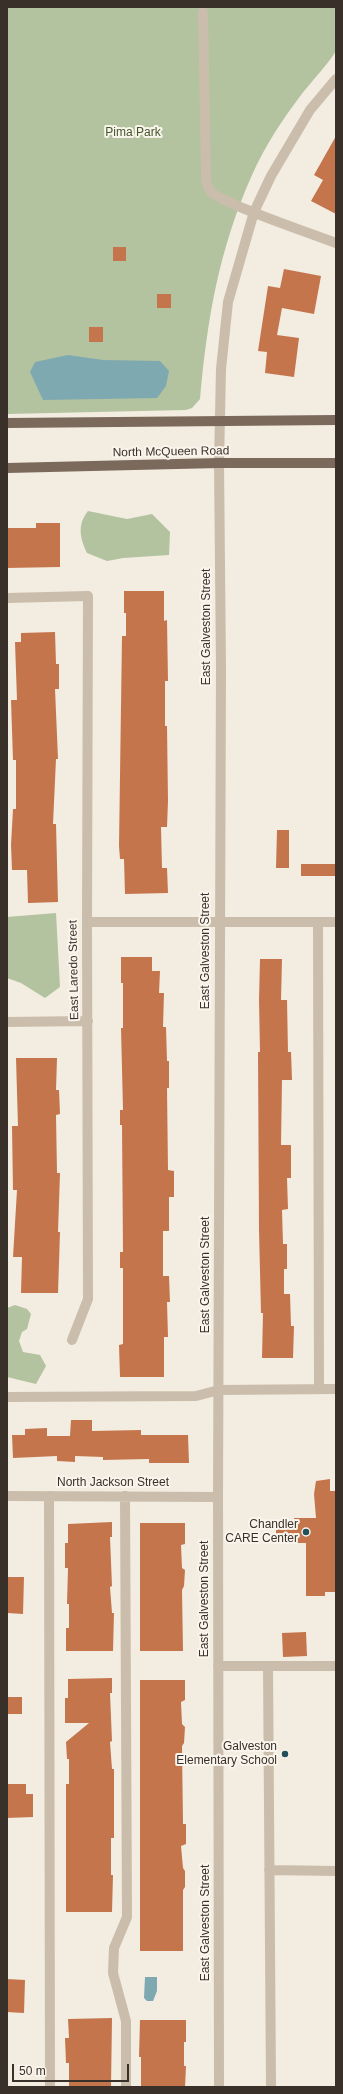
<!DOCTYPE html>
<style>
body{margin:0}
#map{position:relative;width:343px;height:2094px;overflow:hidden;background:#f3ece0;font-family:Arial,sans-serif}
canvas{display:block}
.frame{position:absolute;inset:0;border:8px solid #39302a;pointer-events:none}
.scale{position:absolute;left:12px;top:2064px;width:117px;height:18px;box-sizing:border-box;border:2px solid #39302a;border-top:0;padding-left:5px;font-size:12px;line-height:14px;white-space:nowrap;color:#39302a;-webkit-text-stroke:3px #faf5ec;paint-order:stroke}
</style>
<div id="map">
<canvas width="343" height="2094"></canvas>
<div class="frame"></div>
<div class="scale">50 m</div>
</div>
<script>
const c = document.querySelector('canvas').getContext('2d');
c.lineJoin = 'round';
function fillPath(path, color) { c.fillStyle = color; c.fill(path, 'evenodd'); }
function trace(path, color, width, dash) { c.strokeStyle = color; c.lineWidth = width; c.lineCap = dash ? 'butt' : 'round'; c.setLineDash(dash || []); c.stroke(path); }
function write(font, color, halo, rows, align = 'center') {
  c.font = font + ' Arial,sans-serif'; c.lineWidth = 4; c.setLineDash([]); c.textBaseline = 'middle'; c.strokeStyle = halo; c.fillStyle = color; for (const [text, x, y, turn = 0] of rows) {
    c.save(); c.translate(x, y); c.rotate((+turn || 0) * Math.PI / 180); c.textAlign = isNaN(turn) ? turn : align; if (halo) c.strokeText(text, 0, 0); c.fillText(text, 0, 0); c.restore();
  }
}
fillPath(new Path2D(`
 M7,7H336C336,20 338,36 336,50C335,56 307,87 301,95C282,120 265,146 252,175C219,249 207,319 200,399L192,408L186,410L7,414Z
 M88,511L127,519L152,514L170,532L169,555L123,558L107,561L87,553C80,538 77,525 88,511Z
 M56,913L60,987L45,998L21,983L7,978V917Z
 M15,1305L27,1309L31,1314L27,1329L22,1332L19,1341L23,1352L40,1355L46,1366L36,1384L7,1377V1308Z`), '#b3c29f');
fillPath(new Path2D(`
 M68,355L103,360L160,361L169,371L166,386L157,398L43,400L30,372L35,362Z
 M145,1977H157V1991L153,2001H147L144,1998Z`), '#7fa9b0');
fillPath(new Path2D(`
 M336,136V214L311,201L323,180L314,175Z
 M113,247H126V261H113Z
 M284,269L321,276L314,314L282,308L277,335L299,338L294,377L265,373L267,352L258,351L268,286L280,288Z
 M157,294H171V308H157Z
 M89,327H103V342H89Z
 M36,523H60V567L7,568V528H36Z
 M124,591H164V621L167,620L168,681H165V726H167L168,801L167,827H161L162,868H167L168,893L125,894L124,859H120L119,846L122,636H126V613H124Z
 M55,632L56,664H59V689H55L58,759H56L53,824H56L58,902L28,903L27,870H12L11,845L13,809H16V760H13L11,700H17L15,642H21V633Z
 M277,830H289V868H276Z
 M301,864H336V876H301Z
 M121,957H152V971H160L159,993H164L163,1027H166L167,1061H169V1088H167L168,1170L174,1171V1197H169V1231H163V1276H169L170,1302H167L168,1337H164V1377H120L119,1345L123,1344V1268H120V1252H123L122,1125H120V1110H123L121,1028H123V983H121Z
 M260,959H282L281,1000H287L288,1052H291L292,1080H282L281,1145H291V1178H287L288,1209L282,1210L283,1244H287V1269H284V1294H290L291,1326H294L293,1358H262L263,1313H261L259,1230L258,1052H260L259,1000Z
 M16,1058H57L56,1090H59L60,1114L56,1115L57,1173H60L58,1232H60L58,1293H21L22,1257H13L17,1190H13L12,1126H18Z
 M71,1420H92V1431L141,1430V1435H188L189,1463H149V1459L103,1460V1457L75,1456V1462L57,1461V1456L13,1458L12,1435H25V1429L47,1428V1436H70Z
 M330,1479V1491H335L336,1495V1592H325V1596H306V1543H276V1520L294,1521V1518H316L314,1494L316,1481Z
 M112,1522V1537H110L112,1586L110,1587L112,1613H114L113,1651H66V1628H69V1604H67L68,1568H65V1543H68V1524Z
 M140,1523H185V1544L181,1545L182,1568L185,1570L184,1586L182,1590L183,1651H140Z
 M7,1577H24L23,1614L7,1613Z
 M306,1632L307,1656L283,1657L282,1633Z
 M112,1678V1693H110L112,1741L110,1742L112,1769H114V1838H111V1875H113L112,1912H66V1784H69V1759H67L66,1742L89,1723H65V1698H68V1679Z
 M140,1680H185V1700L181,1702L182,1724L185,1727L184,1743L182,1746L183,1824H186V1844L181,1846L183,1868L185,1871V1887L183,1890V1951H140Z
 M7,1697H22V1714H7Z
 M7,1784H26V1794H33V1817L7,1818Z
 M7,1979L25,1980L24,2013L7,2012Z
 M112,2018L111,2087H69V2063H66L65,2038H69L68,2019Z
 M140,2020H186V2042H184V2066H186L185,2087H141V2057H139Z`), '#c5754c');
trace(new Path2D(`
 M203,12L206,179C207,182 208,188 210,191C220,203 315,235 336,243
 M7,598L88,596L87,922L88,1299L72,1340
 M87,922H336
 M318,922L319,1389
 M7,1022L88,1021
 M7,1397L196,1396L219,1390L336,1389
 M7,1496L218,1497
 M49,1496L50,2087
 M125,1496L127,1917L114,1948L113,1973L126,2021V2087
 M218,1666H336
 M268,1666L271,2087
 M269,1870L336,1871
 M219,2087L218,1497L221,668L219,463L221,369L228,302L254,212L271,176L310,110L336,79`), '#cbbdab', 10);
trace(new Path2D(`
 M7,423L336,420
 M7,468L219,463H336`), '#7b695c', 10);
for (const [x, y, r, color] of [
 [306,1532,4,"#20515b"],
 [285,1754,4,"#20515b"]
]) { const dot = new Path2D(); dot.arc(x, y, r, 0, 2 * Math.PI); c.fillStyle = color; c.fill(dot); trace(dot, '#faf5ec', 1.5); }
write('12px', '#44582e', '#faf5ec', [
 ["Pima Park",133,133]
]);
write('12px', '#39302a', '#faf5ec', [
 ["North McQueen Road",171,452,-1],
 ["East Galveston Street",207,627,-90],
 ["East Galveston Street",206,951,-90],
 ["East Laredo Street",74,970,-91],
 ["East Galveston Street",206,1275,-90],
 ["North Jackson Street",113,1483],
 ["East Galveston Street",205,1599,-90],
 ["East Galveston Street",206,1923,-90]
]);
write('12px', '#39302a', '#faf5ec', [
 ["Chandler",298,1525],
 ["CARE Center",298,1539],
 ["Galveston",277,1747],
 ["Elementary School",277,1761]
], 'right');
</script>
